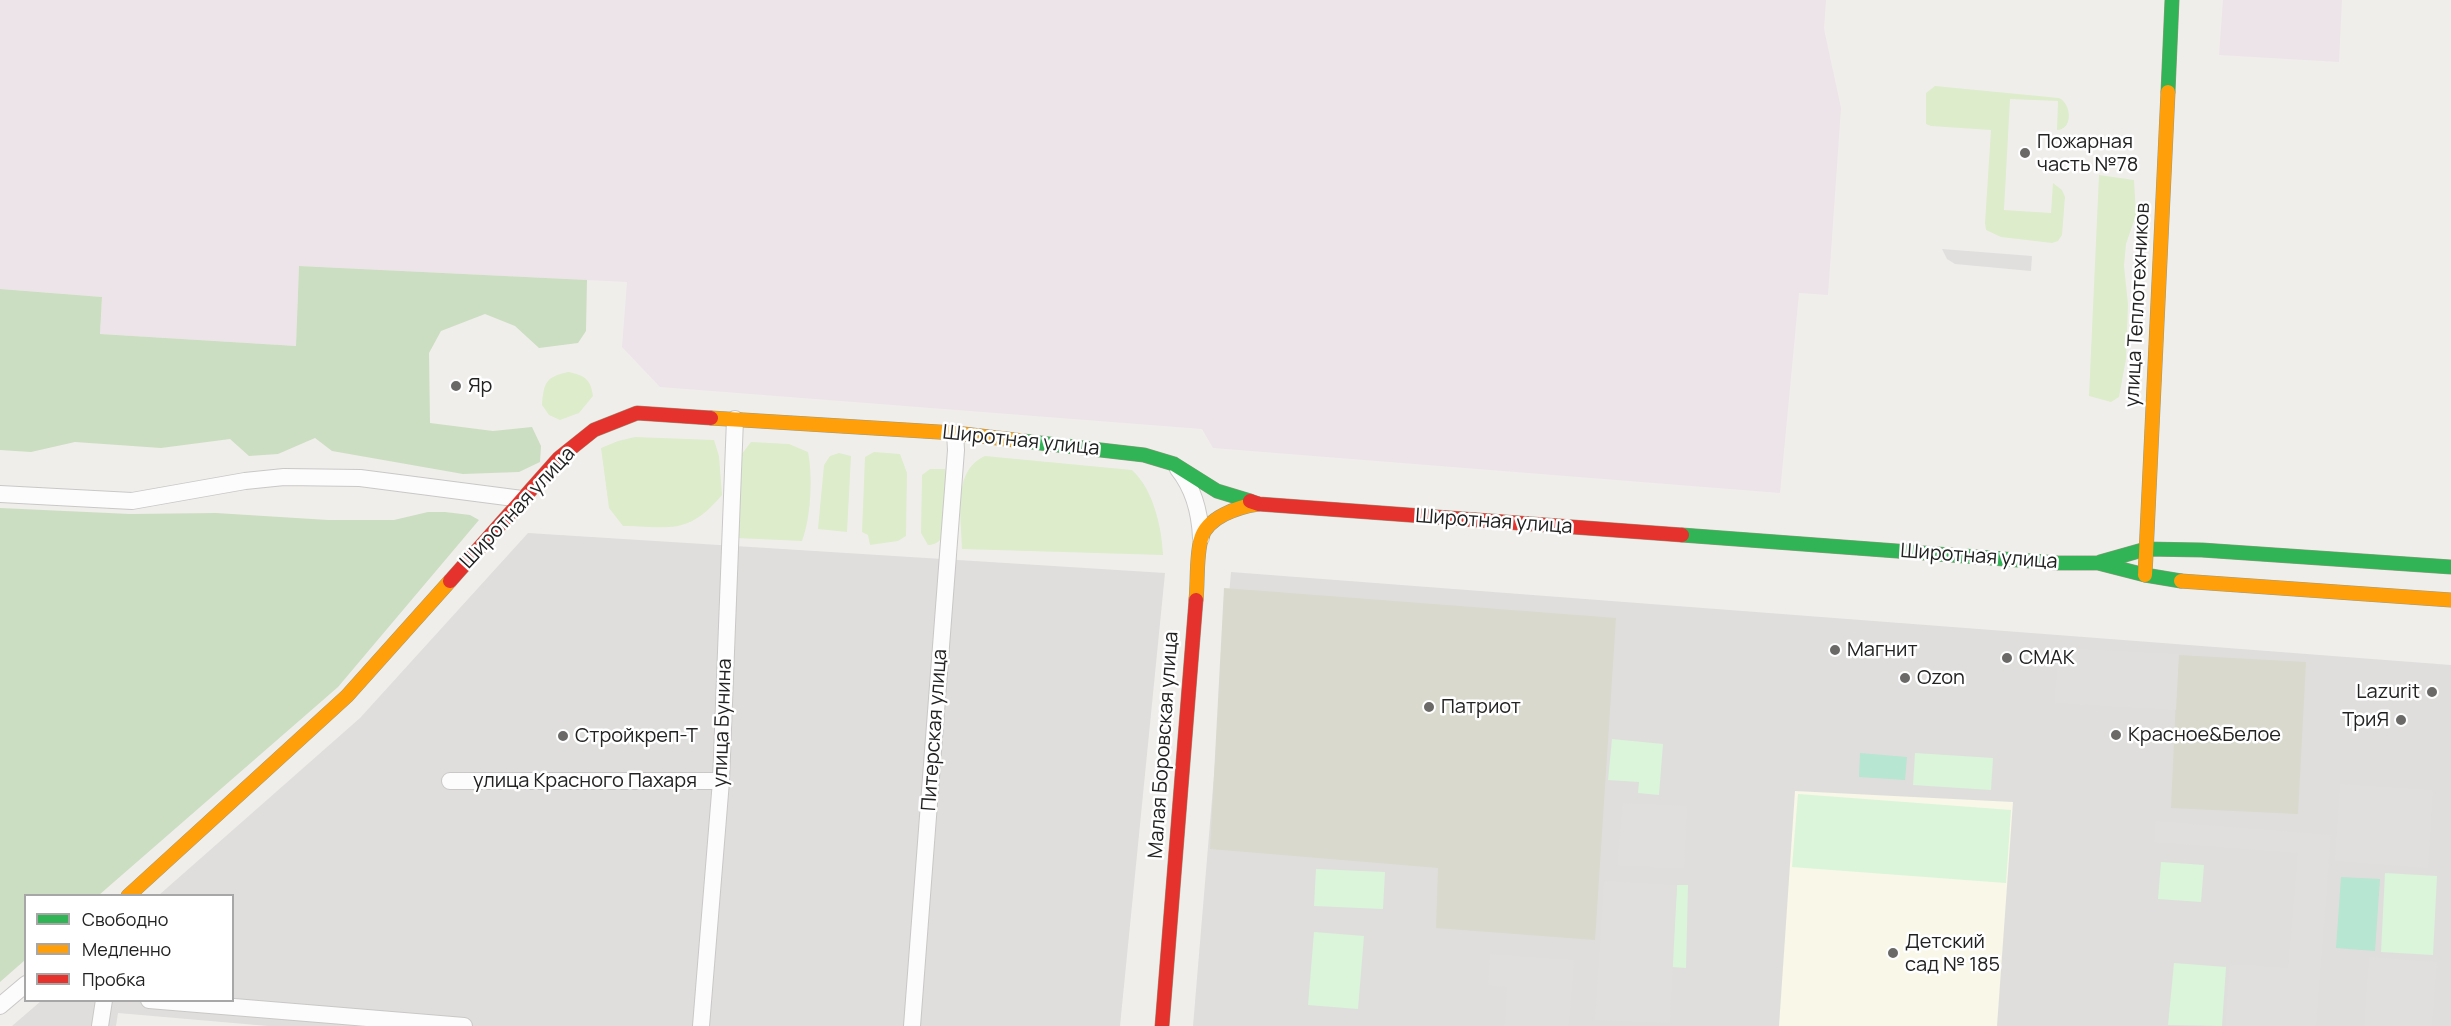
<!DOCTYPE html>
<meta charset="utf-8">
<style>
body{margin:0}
#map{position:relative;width:2451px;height:1026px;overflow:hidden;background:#f0eeeb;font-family:Manrope,sans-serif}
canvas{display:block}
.legend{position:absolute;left:24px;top:894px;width:210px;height:108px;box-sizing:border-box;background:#fff;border:2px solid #a7a7a7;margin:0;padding:8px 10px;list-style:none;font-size:18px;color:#222}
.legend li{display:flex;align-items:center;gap:12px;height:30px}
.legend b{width:30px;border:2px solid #a7a7a7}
</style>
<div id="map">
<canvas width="2451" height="1026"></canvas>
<ul class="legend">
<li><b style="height:8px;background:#30b455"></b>Свободно</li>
<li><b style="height:8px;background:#ff9f0a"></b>Медленно</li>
<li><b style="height:8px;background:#e5322d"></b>Пробка</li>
</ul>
</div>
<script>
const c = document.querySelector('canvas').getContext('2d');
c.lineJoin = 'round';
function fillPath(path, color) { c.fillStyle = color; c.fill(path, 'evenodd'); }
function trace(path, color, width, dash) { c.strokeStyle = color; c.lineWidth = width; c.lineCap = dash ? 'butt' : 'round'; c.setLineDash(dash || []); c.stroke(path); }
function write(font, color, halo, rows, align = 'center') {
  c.font = font + ' Manrope,sans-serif'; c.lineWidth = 5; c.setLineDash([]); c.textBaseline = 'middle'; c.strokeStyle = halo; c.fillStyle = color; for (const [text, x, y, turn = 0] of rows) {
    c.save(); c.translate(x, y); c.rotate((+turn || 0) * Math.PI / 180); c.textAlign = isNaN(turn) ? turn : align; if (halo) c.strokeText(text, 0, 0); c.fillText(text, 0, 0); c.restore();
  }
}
fillPath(new Path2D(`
 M528,533L1165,573L1120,1026H268L118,1013L116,1026H12L41,1001L232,1000V896L159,895L360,718Z
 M1231,572L2451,665V1026H1193Z`), '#dfdedc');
fillPath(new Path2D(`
 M0,0H1826L1824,29L1841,108L1828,295L1799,293L1780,493L1213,448L1202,429L660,387L622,347L627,282L299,266L296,346L100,334L102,297L0,289Z
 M2223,0H2342L2339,62L2219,55Z`), '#ede4e9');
fillPath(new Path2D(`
 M1795,791L2013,802L1997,1026H1779Z`), '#f8f7e8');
fillPath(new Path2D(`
 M1224,588L1616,618L1595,940L1436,928L1438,868L1210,849Z
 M2178,655L2306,662L2298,814L2171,808Z`), '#d9d9cd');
fillPath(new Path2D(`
 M1935,86L2059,98C2072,104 2073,130 2057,130L2058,101L2010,99L2004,210L2051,213L2053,183L2062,190L2065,197L2062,235L2058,241L2052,243L2001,237L1986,230L1985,223L1991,130L1931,126L1926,124V93Z
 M2099,175L2134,180L2136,215L2126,244L2124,266L2128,304L2126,359L2119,397L2111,402L2089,396Z
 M568,372C584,375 591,379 593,396L579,413L560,420L549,415L542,405C544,383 545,377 568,372Z
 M635,437L714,440L719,456L722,495C688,535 672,527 623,526L609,508L601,448L618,441Z
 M751,442L789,444L808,452C813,476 811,518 802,541L736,538L741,455Z
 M874,452L900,454L907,473L906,536L898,541L870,545L868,535L862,532L865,457Z
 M839,453L851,456L847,532L818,529L824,465L830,456Z
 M985,456L1132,470C1153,489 1162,527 1163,555L962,549C962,519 951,471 985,456Z
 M930,469H945C947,481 948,526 943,536C940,542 934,545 928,545L921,533L922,475Z`), '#ddeccb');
fillPath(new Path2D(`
 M299,266L587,280L586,331L578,343L539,348L515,326L485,314L441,331L429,353L430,423L493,431L532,427L541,446L540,462L519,472L463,474L332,451L315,438L278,454L249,456L230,439L161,448L75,442L31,452L0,450V289L102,297L100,334L296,346Z
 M0,508L130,514L216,513L328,520H394L428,512H445L470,515L479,520L338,687L99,895L26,896L25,960L0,982Z`), '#cbdec1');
fillPath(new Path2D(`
 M1612,739L1663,744L1659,795L1638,793L1639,782L1608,780Z
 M1915,753L1993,758L1991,790L1913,785Z
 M1798,794L2011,810L2006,883L1792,867Z
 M2161,862L2204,865L2201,902L2158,899Z
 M1316,869L1385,872L1383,909L1314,906Z
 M2385,873L2437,876L2433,955L2381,952Z
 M1677,885H1688L1686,968L1672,967Z
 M1314,932L1364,936L1358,1009L1308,1005Z
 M2174,963L2226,967L2222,1026L2168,1025Z`), '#daf5da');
fillPath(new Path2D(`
 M1860,753L1907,757L1905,780L1859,777Z
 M2341,877L2380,879L2375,951L2336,948Z`), '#b7e6d2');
fillPath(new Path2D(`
 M1942,249L2032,256L2031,271L1955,264L1947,259Z
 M2058,648L2179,654L2176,710L2055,703Z
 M2340,784L2433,790L2428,868L2335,861Z
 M1623,803L1687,806L1684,869L1617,865Z
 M2155,821L2331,835L2316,1026H2225L2230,964L2288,968L2298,853L2154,842Z
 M1604,881L1677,885L1670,1023L1595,1020Z
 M1490,954L1574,960L1569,1026H1505L1507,987L1488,985Z
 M2369,957L2437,962L2432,1026H2364Z`), '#e0dfde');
const street = new Path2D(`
 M1178,469C1194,489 1200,513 1201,538
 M0,494L132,501L245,481L284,477L360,478L522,499
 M450,781H721
 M149,1000L464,1026
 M0,1006L26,984
 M100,1026L104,1000
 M701,1026L721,781L735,419
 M912,1026L956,450L955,433`);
const fast = new Path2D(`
 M2168,92L2172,0
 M1023,441L1144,455L1174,464L1217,491L1250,501
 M1682,535L2058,563H2098L2145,575L2181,581
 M2100,562L2146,549L2202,550L2451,567`);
const slow = new Path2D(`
 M711,418L955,433L1023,441
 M2145,575L2168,92
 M2181,581L2451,600
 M1196,600C1198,581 1196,558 1201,539C1207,517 1238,507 1258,504
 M128,896L347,696L450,581`);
const jam = new Path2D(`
 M1250,501L1259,504L1682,535
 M450,581L559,458L594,430L637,413L711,418
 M1162,1026L1196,600`);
trace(street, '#c9c8c7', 18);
trace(fast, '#999a82', 15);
trace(slow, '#999a82', 15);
trace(jam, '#999a82', 15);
trace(street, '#fdfcfc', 16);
trace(fast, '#30b455', 14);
trace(slow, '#ff9f0a', 14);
trace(jam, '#e5322d', 14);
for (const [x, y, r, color] of [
 [2025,153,6,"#6a6968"],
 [456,386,6,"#6a6968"],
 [1835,650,6,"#6a6968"],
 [2007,658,6,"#6a6968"],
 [1905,678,6,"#6a6968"],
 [2432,692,6,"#6a6968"],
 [1429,707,6,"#6a6968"],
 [2401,720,6,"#6a6968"],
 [2116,735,6,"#6a6968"],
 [563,736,6,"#6a6968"],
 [1893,953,6,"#6a6968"]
]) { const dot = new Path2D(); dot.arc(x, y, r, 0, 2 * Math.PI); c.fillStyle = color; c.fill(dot); trace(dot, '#fff', 2); }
write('20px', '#222', '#fff', [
 ["Пожарная",2037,142],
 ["часть №78",2037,165],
 ["Яр",468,386],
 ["Магнит",1847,650],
 ["СМАК",2019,658],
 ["Ozon",1917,678],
 ["Lazurit",2420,692,"right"],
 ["Патриот",1441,707],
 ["ТриЯ",2389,720,"right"],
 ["Красное&Белое",2128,735],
 ["Стройкреп-Т",575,736],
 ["Детский",1905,942],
 ["сад № 185",1905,965]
], 'left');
write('20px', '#222', '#fff', [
 ["улица Теплотехников",2138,305,-87],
 ["Широтная улица",1021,441,6],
 ["Широтная улица",518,508,-47],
 ["Широтная улица",1494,522,4],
 ["Широтная улица",1979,557,4],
 ["улица Бунина",723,723,-88],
 ["Питерская улица",935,730,-86],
 ["Малая Боровская улица",1164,745,-86],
 ["улица Красного Пахаря",585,781]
]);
</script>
